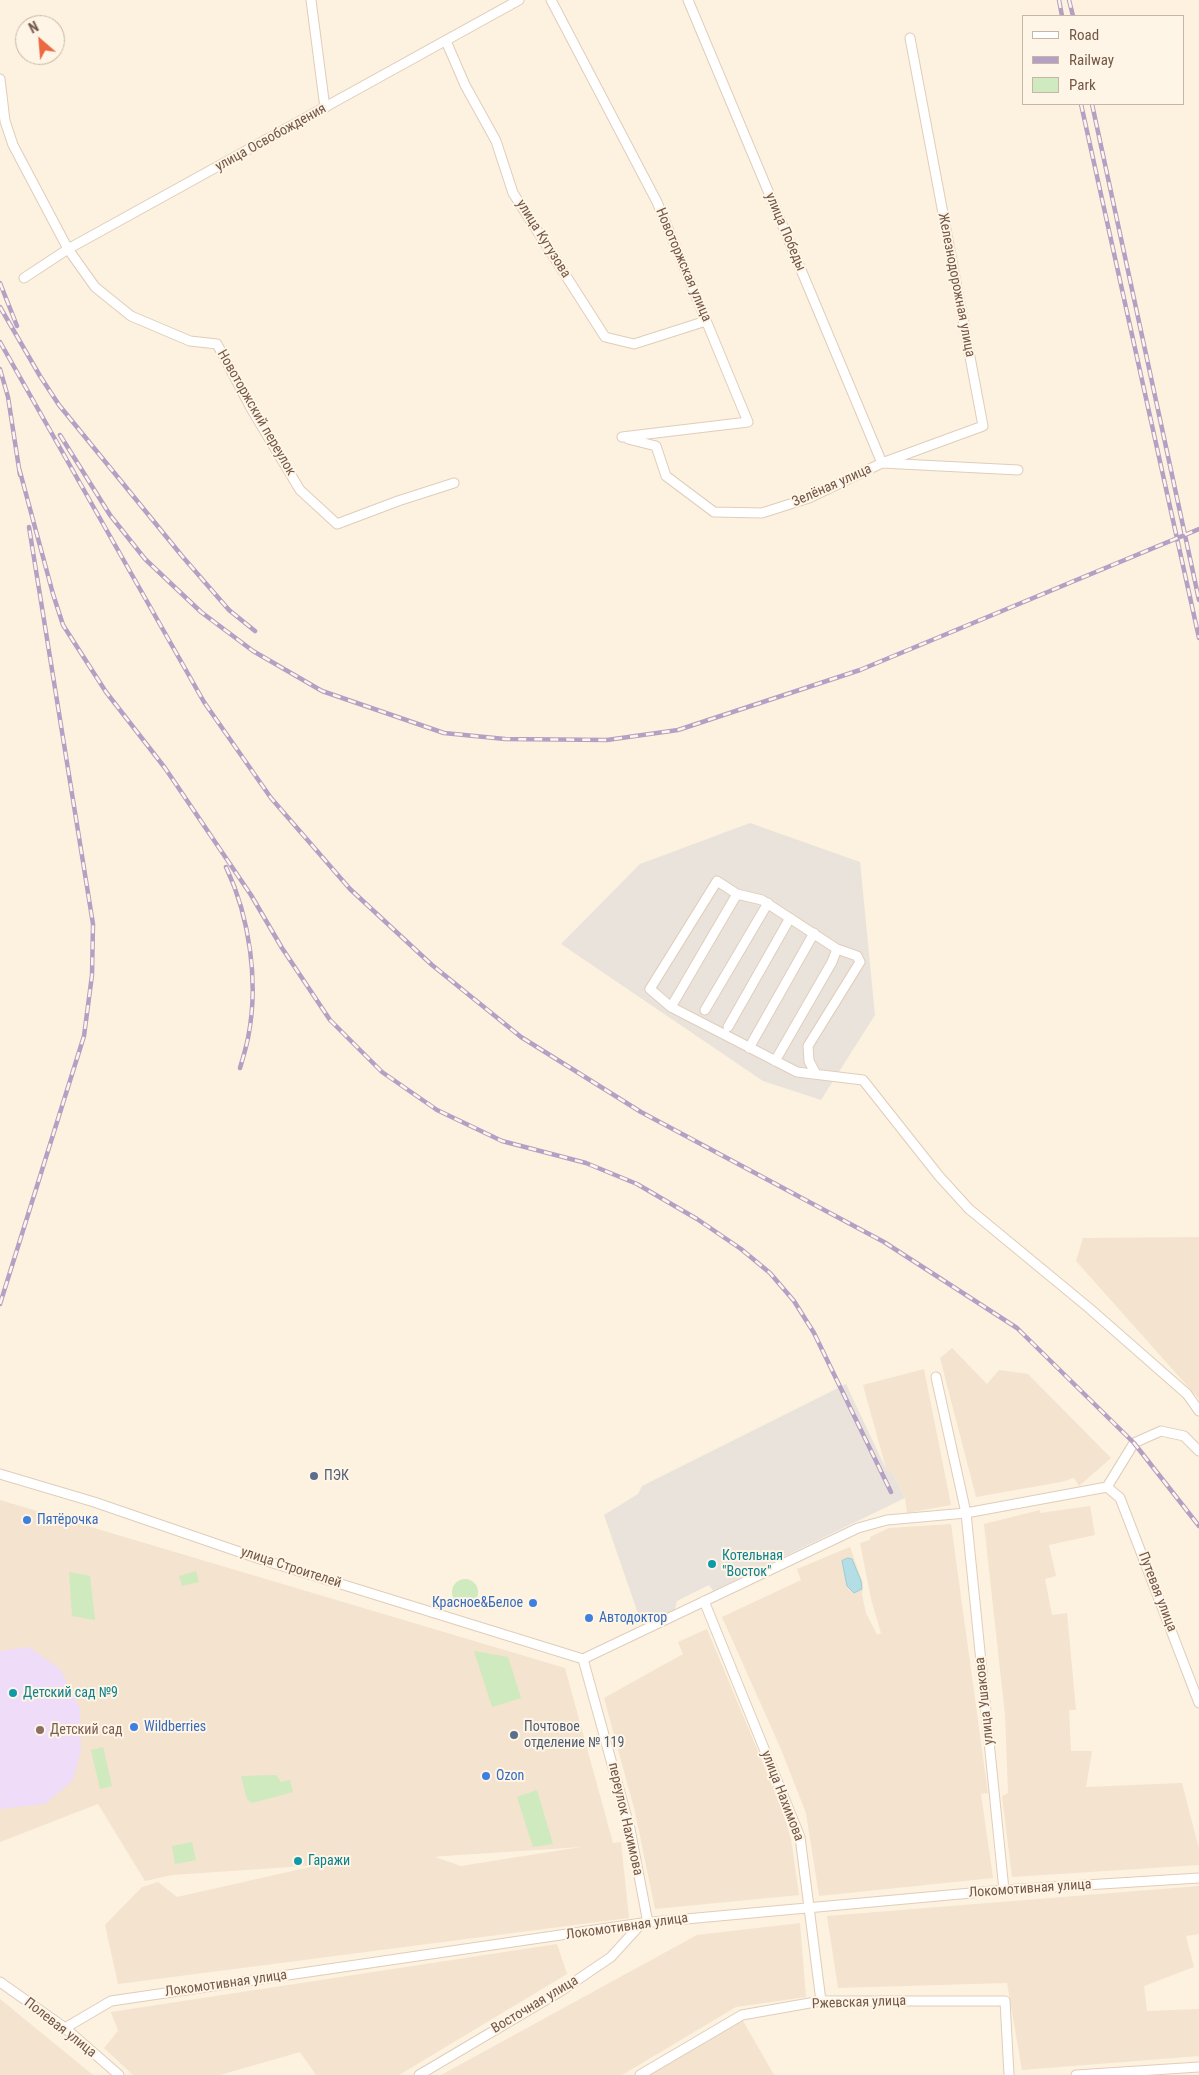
<!DOCTYPE html>
<meta charset="utf-8">
<style>
body{margin:0}
#map{position:relative;width:1199px;height:2075px;overflow:hidden;background:#fcf2df;font-family:"Roboto Condensed",sans-serif}
canvas{display:block}
.legend{position:absolute;left:1022px;top:15px;width:162px;height:90px;box-sizing:border-box;background:#fff5e6;border:1px solid #c7b6a6;margin:0;padding:6px 9px;list-style:none;font-size:15px;color:#735747}
.legend li{display:flex;align-items:center;gap:10px;height:25px}
.legend b{width:25px;border:1px solid #c7b6a6}
.north{position:absolute;left:15px;top:15px;width:50px;height:50px;box-sizing:border-box;background:#fff5e6;border:1px solid #c7b6a6;border-radius:50%;rotate:333deg;font-size:14px;font-weight:700;line-height:20px;text-align:center;color:#735747}
.north::after{content:'';display:block;margin:auto;width:18px;height:22px;background:#ea6941;clip-path:polygon(50% 0,100% 100%,50% 72%,0 100%)}
</style>
<div id="map">
<canvas width="1199" height="2075"></canvas>
<ul class="legend">
<li><b style="height:6px;background:#fff"></b>Road</li>
<li><b style="height:6px;background:#b49fc5"></b>Railway</li>
<li><b style="height:14px;background:#cfeabe"></b>Park</li>
</ul>
<div class="north">N</div>
</div>
<script>
const c = document.querySelector('canvas').getContext('2d');
c.lineJoin = 'round';
function fillPath(path, color) { c.fillStyle = color; c.fill(path, 'evenodd'); }
function trace(path, color, width, dash) { c.strokeStyle = color; c.lineWidth = width; c.lineCap = dash ? 'butt' : 'round'; c.setLineDash(dash || []); c.stroke(path); }
function write(font, color, halo, rows, align = 'center') {
  c.font = font + ' "Roboto Condensed",sans-serif'; c.lineWidth = 4; c.setLineDash([]); c.textBaseline = 'middle'; c.strokeStyle = halo; c.fillStyle = color; for (const [text, x, y, turn = 0] of rows) {
    c.save(); c.translate(x, y); c.rotate((+turn || 0) * Math.PI / 180); c.textAlign = isNaN(turn) ? turn : align; if (halo) c.strokeText(text, 0, 0); c.fillText(text, 0, 0); c.restore();
  }
}
fillPath(new Path2D(`
 M1199,1237V1399L1076,1261L1083,1238Z
 M952,1348L987,1384L999,1370L1028,1374L1111,1458L1079,1486L1074,1478L1061,1482L976,1497L940,1358Z
 M924,1369L951,1505L907,1513L905,1498L891,1470L887,1472L863,1385Z
 M0,1500L565,1668L613,1843L621,1842L629,1918L118,1984L105,1925L142,1887L158,1882L177,1897L319,1865L172,1875L145,1881L98,1804L0,1842ZM581,1847L461,1866L435,1857L444,1856Z
 M1090,1506L1095,1535L1049,1545L1056,1576L1045,1579L1052,1615L1067,1613L1076,1710H1069L1071,1751H1092L1086,1787L1182,1783L1199,1849V1865L1012,1877L1002,1796L1008,1793L1005,1715L984,1524L1040,1510V1513Z
 M951,1524L987,1786L988,1793L981,1794L993,1878L819,1896L806,1813L780,1747L722,1617L801,1580L797,1569L850,1547L863,1583L862,1595L866,1613L877,1635L881,1633L871,1599L860,1543L870,1540V1537L889,1528Z
 M707,1629L782,1809L791,1839L799,1895L655,1909L635,1812L604,1698L683,1654L678,1642Z
 M1199,1886V1934L1186,1936L1194,1967L1144,1986L1147,2011L1199,2009V2056L1022,2070L1007,1983L838,1988L827,1916Z
 M800,1923L806,1997L736,2007L622,2075H441L697,1935Z
 M557,1944L567,1974L399,2075H316L300,2052L220,2075H133L104,2048L118,2031L111,2012Z
 M0,1999L93,2075H0Z
 M742,2019L774,2075H648Z`), '#f4e3ce');
fillPath(new Path2D(`
 M750,823L860,862L875,1015L821,1100L763,1081L561,944L640,864Z
 M846,1384L887,1471L891,1470L905,1498L713,1591L709,1585L677,1601L674,1613L643,1628L604,1515L638,1494L642,1486Z`), '#eae3db');
fillPath(new Path2D(`
 M29,1647L60,1669L80,1708L81,1751L73,1780L45,1804L0,1809V1651Z`), '#eedcf8');
fillPath(new Path2D(`
 M196,1571L199,1582L182,1586L179,1576Z
 M69,1572L90,1576L95,1620L72,1616Z
 M452 1592a13 13 0 1 1 26 0a13 13 0 1 1-26 0Z
 M474,1651L508,1657L521,1698L492,1707Z
 M103,1747L112,1786L100,1789L91,1750Z
 M276,1775L281,1782L290,1780L293,1792L252,1803L247,1799L241,1776Z
 M537,1790L553,1844L533,1847L517,1797Z
 M192,1842L196,1860L175,1864L172,1846Z`), '#cfeabe');
const water = new Path2D(`
 M848,1558L852,1559L861,1581L862,1589L854,1593L847,1586L842,1561Z`);
fillPath(water, '#b4dee6');
trace(water, '#9acdd8', 1);
const street = new Path2D(`
 M311,0L325,108
 M551,0L657,202L748,422L622,437
 M688,0L882,463L983,426L910,38
 M446,41L465,85L496,141L513,193L605,337L634,344L706,321
 M0,79L5,121L13,145L68,249L95,287L131,316L190,341L217,344L252,410L300,490L337,524L398,501L454,483
 M24,278L68,249L519,0
 M628,439L656,446L666,476L714,512L762,513L809,498L882,463L1018,470
 M671,1007L737,894
 M705,1010L768,903
 M728,1027L790,918
 M749,1048L814,933
 M775,1061L832,962L837,949L762,900L737,894L717,881L650,989L671,1007L797,1072L863,1080L939,1176L969,1209L1089,1308L1187,1394L1199,1411
 M816,1074L809,1061L808,1046L860,962L857,956L837,949
 M936,1377L966,1513L1004,1890
 M0,1474L94,1502L260,1559L583,1659
 M1107,1487L1120,1498L1199,1703
 M1107,1487L1134,1443L1161,1431L1184,1436L1199,1451
 M704,1601L800,1837L821,2001
 M583,1659L858,1528L887,1520L966,1513L1107,1487
 M583,1659L630,1829L648,1923
 M0,1982L65,2028L119,2075
 M65,2028L111,2001L642,1923L1004,1890L1199,1878
 M419,2075L561,1991L611,1957L642,1923
 M640,2075L742,2015L821,2001H1005L1009,2075
 M1076,2075L1199,2067`);
trace(street, '#e0cdbb', 11);
trace(street, '#fff', 9);
const rail = new Path2D(`
 M1059,0L1062,16
 M1069,0L1073,16
 M1081,104L1199,638
 M1092,104L1199,600
 M0,283L17,326
 M0,307L40,376L59,405L182,556L229,610L255,631
 M0,342L204,702L271,798L350,889L432,965L521,1037L641,1112L884,1242L1017,1328L1134,1443L1199,1526
 M0,369L8,397L20,475
 M60,435L110,515L145,559L201,612L253,651L322,691L444,733L505,739L607,740L678,730L860,670L1199,529
 M19,468L53,594L63,625L106,692L165,768L251,895L282,948L330,1020L382,1072L437,1110L502,1141L586,1163L637,1184L697,1219L741,1249L770,1273L794,1301L814,1333L891,1492
 M226,867C250,918 259,983 248,1038C246,1048 243,1058 240,1068
 M0,1304L84,1036L92,975L93,924L29,527`);
trace(rail, '#b49fc5', 4.5);
trace(rail, '#fff5e6', 2.5, [8]);
for (const [x, y, r, color] of [
 [314,1476,5,"#5c6f8a"],
 [27,1520,5,"#3f7fe0"],
 [712,1564,5,"#0f9aa8"],
 [533,1603,5,"#3f7fe0"],
 [589,1618,5,"#3f7fe0"],
 [13,1693,5,"#0f9aa8"],
 [134,1727,5,"#3f7fe0"],
 [40,1730,5,"#8d6e63"],
 [514,1735,5,"#5c6f8a"],
 [486,1776,5,"#3f7fe0"],
 [298,1861,5,"#0f9aa8"]
]) { const dot = new Path2D(); dot.arc(x, y, r, 0, 2 * Math.PI); c.fillStyle = color; c.fill(dot); trace(dot, '#fff5e6', 2); }
write('14px', '#735747', '#fff5e6', [
 ["улица Освобождения",271,138,-29],
 ["улица Победы",785,232,67],
 ["улица Кутузова",543,239,58],
 ["Новоторжская улица",683,265,67],
 ["Железнодорожная улица",956,285,79],
 ["Новоторжский переулок",256,413,60],
 ["Зелёная улица",832,486,-24],
 ["улица Строителей",291,1568,18],
 ["Путевая улица",1157,1592,69],
 ["улица Ушакова",985,1701,-96],
 ["улица Нахимова",782,1796,69],
 ["переулок Нахимова",625,1819,77],
 ["Локомотивная улица",1030,1889,-4],
 ["Локомотивная улица",627,1927,-8],
 ["Локомотивная улица",226,1984,-8],
 ["Ржевская улица",859,2003,-2],
 ["Восточная улица",535,2005,-31],
 ["Полевая улица",60,2028,38]
]);
write('14px', '#4e5e75', '#fff5e6', [
 ["ПЭК",324,1476],
 ["Почтовое",524,1727],
 ["отделение № 119",524,1743]
], 'left');
write('14px', '#366cbe', '#fff5e6', [
 ["Пятёрочка",37,1520],
 ["Красное&Белое",523,1603,"right"],
 ["Автодоктор",599,1618],
 ["Wildberries",144,1727],
 ["Ozon",496,1776]
], 'left');
write('14px', '#0d838f', '#fff5e6', [
 ["Котельная",722,1556],
 ["\"Восток\"",722,1572],
 ["Детский сад №9",23,1693],
 ["Гаражи",308,1861]
], 'left');
write('14px', '#785e54', '#fff5e6', [
 ["Детский сад",50,1730]
], 'left');
</script>
